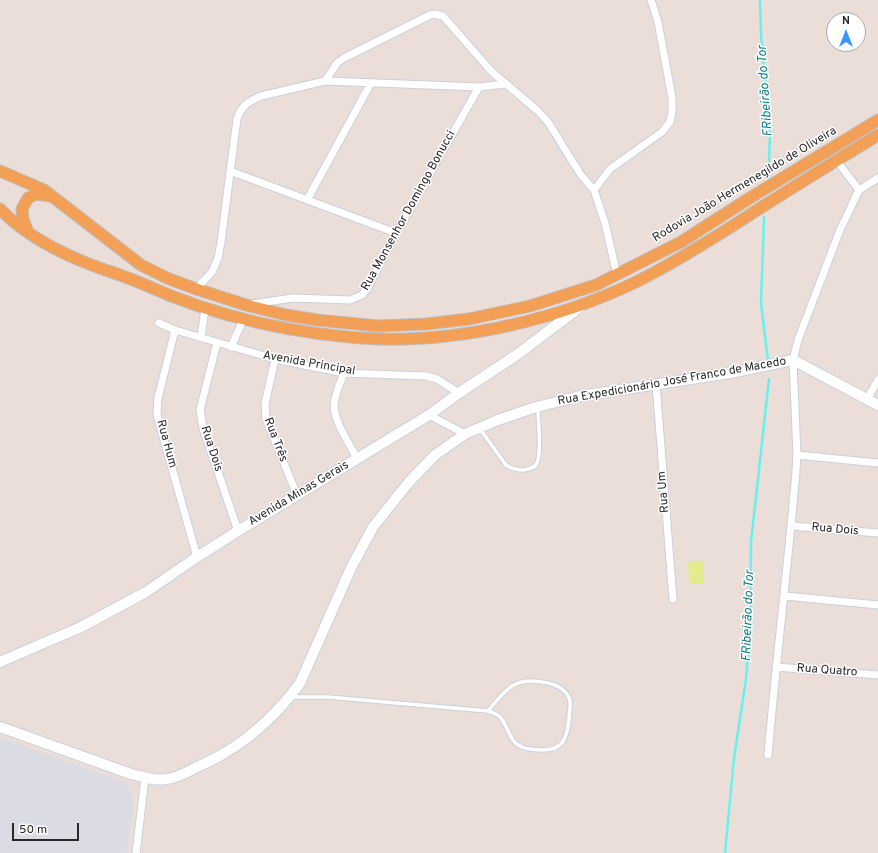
<!DOCTYPE html>
<meta charset="utf-8">
<style>
body{margin:0}
#map{position:relative;width:878px;height:853px;overflow:hidden;background:#ebded9;font-family:Overpass,sans-serif}
canvas{display:block}
.north{position:absolute;left:826px;top:12px;width:40px;height:40px;box-sizing:border-box;background:#fff;border:1px solid #a9a9a9;border-radius:50%;rotate:0deg;font-size:11px;font-weight:700;line-height:16px;text-align:center;color:#282828}
.north::after{content:'';display:block;margin:auto;width:14px;height:18px;background:#3397fe;clip-path:polygon(50% 0,100% 100%,50% 72%,0 100%)}
.scale{position:absolute;left:12px;top:823px;width:67px;height:18px;box-sizing:border-box;border:2px solid #282828;border-top:0;padding-left:5px;font-size:12px;line-height:14px;white-space:nowrap;color:#282828;-webkit-text-stroke:3px #fff;paint-order:stroke}
</style>
<div id="map">
<canvas width="878" height="853"></canvas>
<div class="north">N</div>
<div class="scale">50 m</div>
</div>
<script>
const c = document.querySelector('canvas').getContext('2d');
c.lineJoin = 'round';
function fillPath(path, color) { c.fillStyle = color; c.fill(path, 'evenodd'); }
function trace(path, color, width, dash) { c.strokeStyle = color; c.lineWidth = width; c.lineCap = dash ? 'butt' : 'round'; c.setLineDash(dash || []); c.stroke(path); }
function write(font, color, halo, rows, align = 'center') {
  c.font = font + ' Overpass,sans-serif'; c.lineWidth = 3; c.setLineDash([]); c.textBaseline = 'middle'; c.strokeStyle = halo; c.fillStyle = color; for (const [text, x, y, turn = 0] of rows) {
    c.save(); c.translate(x, y); c.rotate((+turn || 0) * Math.PI / 180); c.textAlign = isNaN(turn) ? turn : align; if (halo) c.strokeText(text, 0, 0); c.fillText(text, 0, 0); c.restore();
  }
}
fillPath(new Path2D(`
 M0,738L124,782L134,799L127,853H0Z`), '#dadbe3');
fillPath(new Path2D(`
 M703,561L704,584H689L688,562Z`), '#e1ec8f');
trace(new Path2D(`
 M760,0L761,35L770,135L768,181
 M764,217L761,303L768,361
 M725,853L734,758L746,679L750,624L751,542L769,379`), '#68f1ec', 2.5);
const lane = new Path2D(`
 M480,429L506,465C512,469 517,470 524,470C529,469 535,468 537,463C542,452 538,421 538,409
 M291,697H328L488,711C492,712 496,714 499,716C509,725 508,742 522,747C528,750 534,749 540,750C563,751 567,739 569,719C569,713 571,706 570,701C567,688 553,683 541,682C531,680 520,681 512,686C503,692 495,703 488,711`);
const street = new Path2D(`
 M325,81L337,63L344,58L430,15L435,14L443,16L492,72L538,111L548,122L581,175L594,190L605,223L617,275
 M837,161L859,190
 M230,171L396,233
 M594,190L610,169L662,132L670,122L672,112V98L658,22L651,0
 M307,200L371,83
 M196,289L212,272L218,258L221,242L237,119C241,106 249,101 261,96L325,81L479,87L505,84
 M252,304L293,298L350,300L362,295L367,289L396,233L479,87
 M159,323L175,330L275,359L344,373L426,376L437,379L459,393
 M175,330L158,398L157,415L197,557
 M201,338L205,308
 M217,343L200,410L203,428L238,531
 M231,347L244,318
 M275,359L265,404L266,419L297,495
 M344,373C340,383 335,394 334,405C334,422 350,444 357,459
 M656,384L673,599
 M867,399L878,380
 M429,415L465,434
 M797,455L878,463
 M792,526L878,533
 M785,596L878,605
 M776,667L878,675
 M768,755C776,660 788,566 796,471L797,455L793,360L798,340L840,230L859,190L878,178
 M136,853L145,778`);
const secondary = new Path2D(`
 M0,662L81,627L146,592L197,557L238,531L429,415L459,393L518,354L580,307
 M0,727L131,774C144,777 154,781 167,779C178,778 189,771 199,766C208,762 217,758 226,752C254,736 282,708 300,683L351,568L373,527L409,482L435,455L465,434L498,420L533,408L580,396L730,373L793,360L878,405`);
const primary = new Path2D(`
 M0,171L44,190L141,265L167,278L196,289L246,305L286,315L317,320L378,326L426,324L469,319L530,306L596,285L681,242L753,196L878,120
 M0,209C24,234 56,251 89,264C107,271 125,276 143,284C215,317 300,336 380,339C465,341 559,319 636,282C676,262 714,238 751,214C793,187 836,161 878,135
 M28,232L23,219L22,209L28,198L36,194L49,196`);
trace(lane, '#c8d1db', 5.5);
trace(street, '#c8d1db', 9);
trace(secondary, '#c8d1db', 12);
trace(primary, '#bebebe', 13);
trace(lane, '#fff', 3.5);
trace(street, '#fff', 7);
trace(secondary, '#fff', 10);
trace(primary, '#f49f56', 11);
write('12px', '#282828', '#fff', [
 ["Rodovia João Hermenegildo de Oliveira",745,185,-31],
 ["Rua Monsenhor Domingo Bonucci",409,211,-61],
 ["Avenida Principal",309,364,10],
 ["Rua Expedicionário José Franco de Macedo",672,382,-10],
 ["Rua Três",275,440,69],
 ["Rua Hum",166,444,75],
 ["Rua Dois",211,449,72],
 ["Rua Um",664,492,-95],
 ["Avenida Minas Gerais",299,494,-31],
 ["Rua Dois",835,530,5],
 ["Rua Quatro",827,671,4]
]);
write('italic 13px', '#0b8186', '#fff', [
 ["FRibeirão do Tor",766,91,-94],
 ["FRibeirão do Tor",749,616,-88]
]);
</script>
